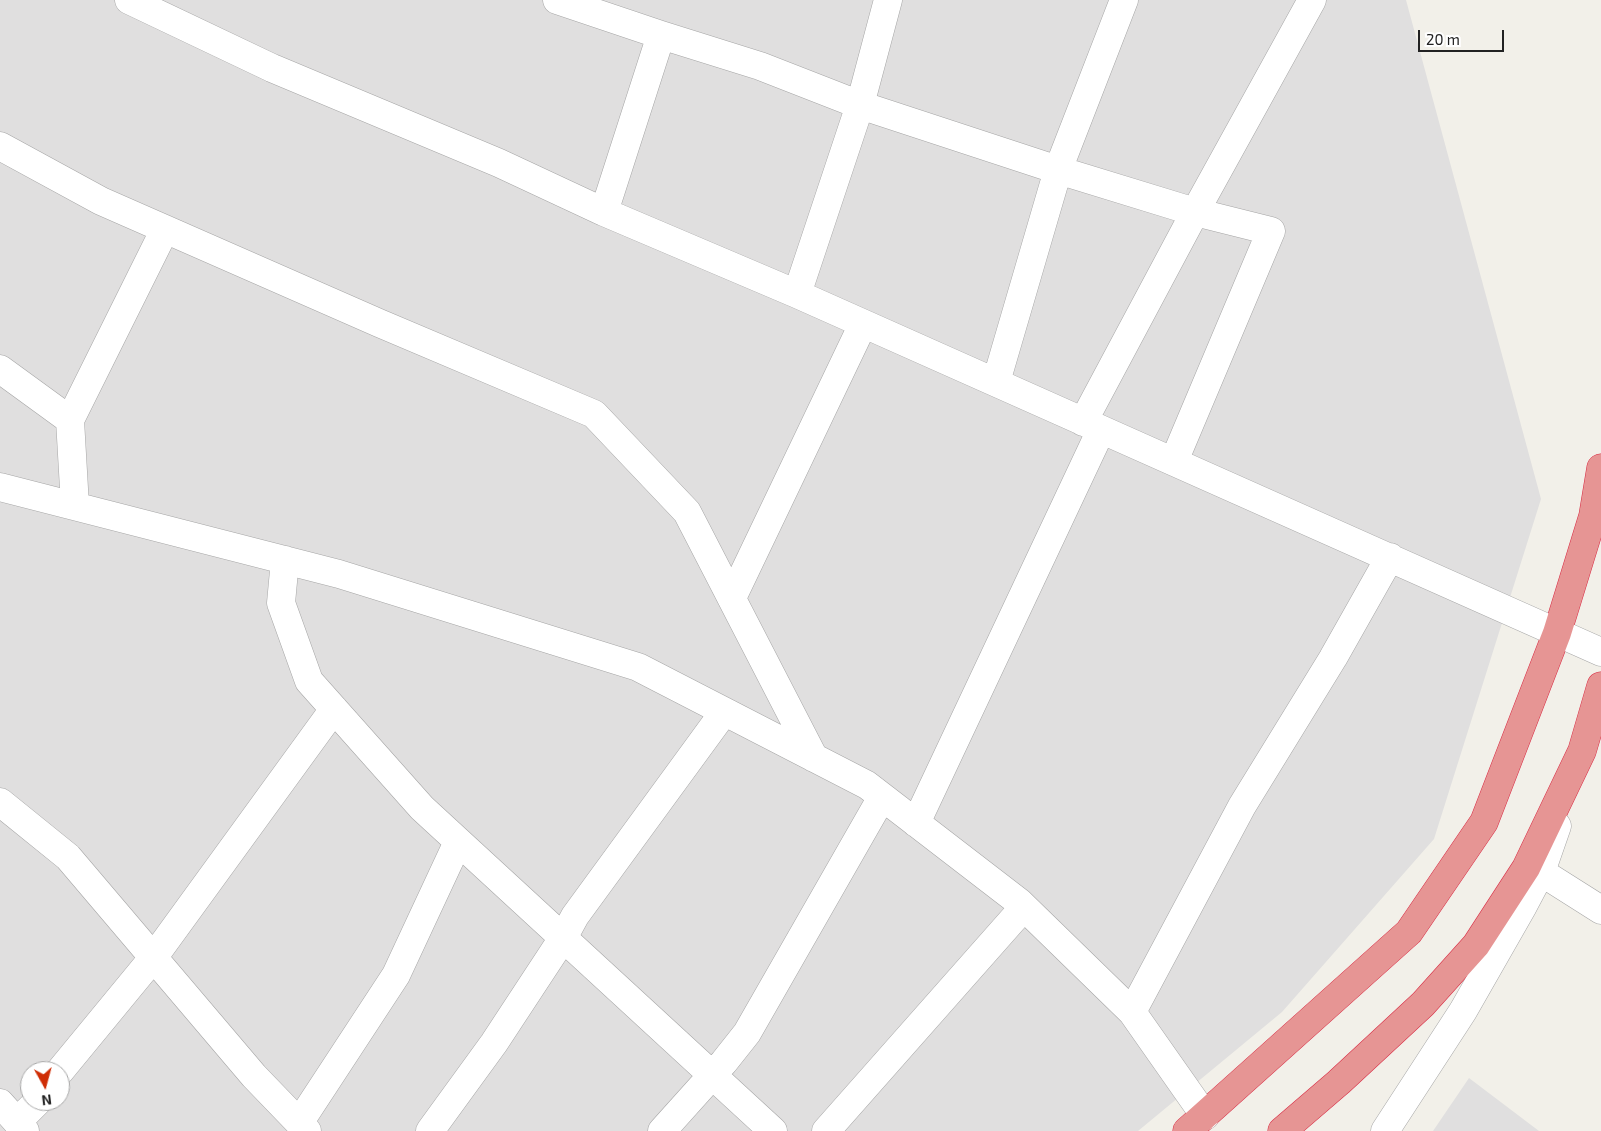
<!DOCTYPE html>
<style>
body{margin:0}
#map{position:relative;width:1601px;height:1131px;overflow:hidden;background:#f2f0e9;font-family:"Exo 2",sans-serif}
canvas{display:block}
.north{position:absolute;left:20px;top:1061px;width:50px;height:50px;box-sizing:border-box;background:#fff;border:1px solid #a7a7a7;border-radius:50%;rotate:173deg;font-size:14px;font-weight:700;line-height:20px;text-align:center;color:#222}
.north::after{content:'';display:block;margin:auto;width:18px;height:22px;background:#cf2d05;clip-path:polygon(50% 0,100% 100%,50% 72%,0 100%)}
.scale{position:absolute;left:1418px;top:30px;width:86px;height:22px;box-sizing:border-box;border:2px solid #222;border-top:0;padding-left:6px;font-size:15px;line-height:18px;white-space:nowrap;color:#222;-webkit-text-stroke:4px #fff;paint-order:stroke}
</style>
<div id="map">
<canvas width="1601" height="1131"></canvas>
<div class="north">N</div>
<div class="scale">20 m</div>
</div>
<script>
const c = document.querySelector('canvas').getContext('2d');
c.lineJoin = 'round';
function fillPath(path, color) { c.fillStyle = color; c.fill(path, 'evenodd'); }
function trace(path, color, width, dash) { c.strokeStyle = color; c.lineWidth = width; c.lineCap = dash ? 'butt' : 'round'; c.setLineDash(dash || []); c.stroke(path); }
fillPath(new Path2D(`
 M0,0H1406L1541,499L1434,839L1282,1012L1138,1131H0ZM30,1071H60V1101H30Z
 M1469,1078L1539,1131H1433Z`), '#e0dfdf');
const minor = new Path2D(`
 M129,0L272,68L499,163L604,212L797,294L1601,652
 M557,0L661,35L760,66L860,105L1058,170L1195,212L1271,231L1174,461
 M0,146L101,201L379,323L594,414L687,512L814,758
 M604,212L661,35
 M797,294L860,105L888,0
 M0,369L70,420
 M996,382L1058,170L1124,0
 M1083,422L1195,212L1312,0
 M0,487L339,574L638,667L867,785L1019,902L1132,1012L1205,1116
 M75,506L70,420L165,229
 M285,560L281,603L309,681L422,808L773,1131
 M732,598L863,324
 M0,802L68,857L254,1076L307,1131
 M916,823L1101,430
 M1541,872L1601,910
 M1132,1012L1242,806L1333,658L1390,557
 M60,1071L153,958L334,709
 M0,1103L25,1131
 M17,1122L38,1101
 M299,1123L396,975L458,842
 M430,1131L494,1043L563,938L575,916L724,712
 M662,1131L724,1062L747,1033L882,797
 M826,1131L1024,907
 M1385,1131L1463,1011L1523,906L1541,872L1557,826`);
const highway = new Path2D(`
 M1187,1131L1409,932L1484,822L1557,633L1593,516L1601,468
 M1282,1131L1339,1082L1423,1004L1476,945L1526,868L1582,751L1601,686`);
trace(minor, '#a6a6a6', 29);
trace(highway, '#d82e46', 29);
trace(minor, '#fff', 28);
trace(highway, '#e69594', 28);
</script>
